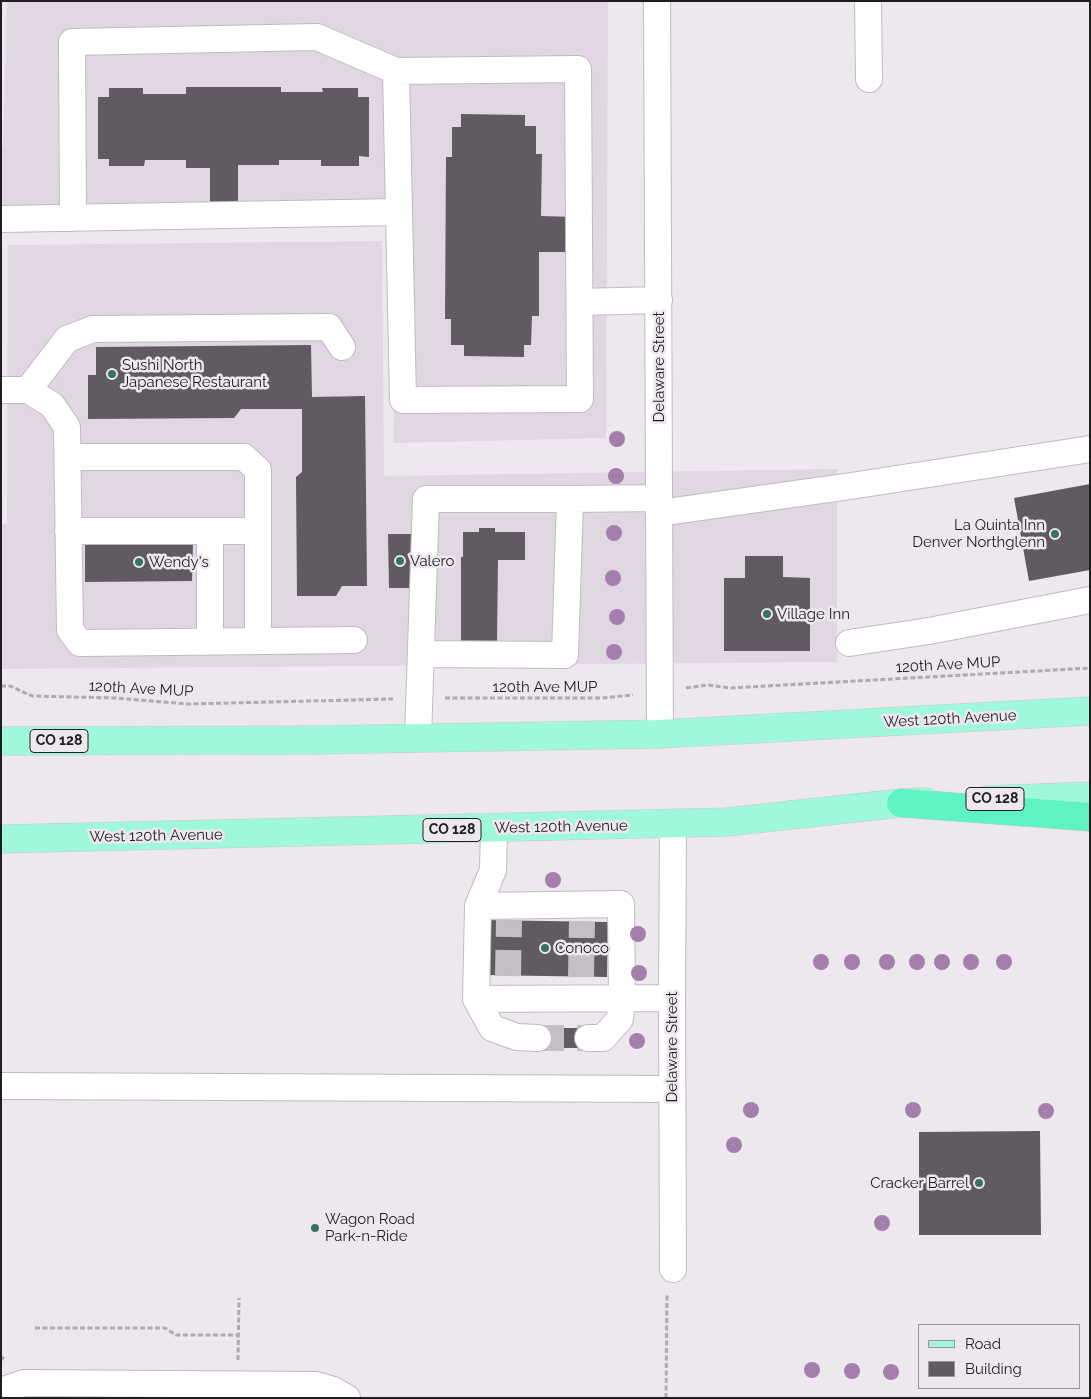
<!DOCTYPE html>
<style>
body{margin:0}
#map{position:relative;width:1091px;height:1399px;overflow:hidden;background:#ede7ee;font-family:Raleway,sans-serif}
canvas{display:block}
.frame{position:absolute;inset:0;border:2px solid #1f1d1f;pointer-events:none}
.legend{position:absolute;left:918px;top:1324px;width:162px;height:65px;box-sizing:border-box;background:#ede7ee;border:1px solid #9b969b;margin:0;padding:6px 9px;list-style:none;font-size:15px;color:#1f1d1f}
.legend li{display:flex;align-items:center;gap:10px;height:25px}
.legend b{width:25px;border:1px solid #9b969b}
</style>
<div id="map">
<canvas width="1091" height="1399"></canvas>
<div class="frame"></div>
<ul class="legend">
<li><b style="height:6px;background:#9ff8da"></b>Road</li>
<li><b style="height:14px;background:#605b61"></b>Building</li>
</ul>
</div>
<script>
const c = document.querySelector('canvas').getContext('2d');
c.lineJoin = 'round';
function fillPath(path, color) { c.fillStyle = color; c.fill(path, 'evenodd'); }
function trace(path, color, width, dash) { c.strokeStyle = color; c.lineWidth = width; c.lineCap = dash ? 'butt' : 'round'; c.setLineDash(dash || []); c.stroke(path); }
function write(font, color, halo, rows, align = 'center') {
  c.font = font + ' Raleway,sans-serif'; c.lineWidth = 5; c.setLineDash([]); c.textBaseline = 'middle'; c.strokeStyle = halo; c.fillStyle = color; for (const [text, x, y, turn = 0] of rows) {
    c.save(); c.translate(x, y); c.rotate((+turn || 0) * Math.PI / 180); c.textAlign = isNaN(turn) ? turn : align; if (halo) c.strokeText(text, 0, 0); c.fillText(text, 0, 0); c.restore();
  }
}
fillPath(new Path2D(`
 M7,1H608L606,438L394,443L389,205L1,211V147H3Z
 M382,241L384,476L837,469V662L1,669V524H7L8,245Z`), '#e1d7e3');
fillPath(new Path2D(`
 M186,87H281V92H323L322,88H358V97H369V157L359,156V166H321V160H279V165H238V205H210V168H186V160H145L144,166H109V159H98V97H109V88H143V94H186Z
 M461,114L525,115V126H536V154H542L541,216L574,217V252H539V316H532L531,345H524V357L464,356V345H451V319H445L446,157H452V127H461Z
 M311,345L312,397L365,396L367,586H342L336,596H297L296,477L302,472V409H241L234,418L88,419V375H96V347Z
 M1090,484V570L1029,581L1014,498Z
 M479,528H495V532H525V560H498L497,641H461V557H463V532H479Z
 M388,534H412V588H389Z
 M193,542L192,581L85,582V543Z
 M745,556H783V577L810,578V651H724V578H745Z
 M484,920L608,922L607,977L483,975Z
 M538,1028H587L588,1048H538Z
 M1040,1131L1041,1235H919V1132Z`), '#605b61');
trace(new Path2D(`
 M508,976L509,920
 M581,977L582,921
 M538,1038H588`), '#c4bfc5', 26, [26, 13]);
const minor = new Path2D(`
 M657,1L660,734
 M868,1L869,79
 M578,69L580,399L403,400L396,71Z
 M73,218L72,42L317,37L396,71
 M1,219L399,212
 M580,302L659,300
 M1,390H28L52,405L67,427L70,630L80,643L354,640
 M28,390L67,339L93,329L329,327L342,347
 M68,457H244L258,470V641
 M570,499L659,498
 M659,513L851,486L1090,449
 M68,531H258
 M210,531V641
 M849,643L929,631L1090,600
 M418,738L426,499H570L565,655L421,654
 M673,825L672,998L673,1269
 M494,829L493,870L478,906L476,999L672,998
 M478,906L621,904L622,998L620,1019L603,1038H588
 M476,999L492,1028L517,1037L538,1038
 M1,1086L672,1089
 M1,1391L24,1383L316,1385L333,1390L347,1398`);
const major = new Path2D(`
 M1,741L314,740L660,734L1090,711
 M986,800L1090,796
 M1,839L727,822L901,803L926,802`);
const highway = new Path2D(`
 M901,803L1090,817`);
trace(minor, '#c0bbc1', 28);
trace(major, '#c9c9c9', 29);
trace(highway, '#c9c9c9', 29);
trace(new Path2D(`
 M1,686H10L32,696L115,698L188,704L393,699
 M686,688L708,685L730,688L1090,668
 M445,698H603L633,695
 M35,1328H165L176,1335H239
 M1,1360L4,1357
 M238,1360L239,1298
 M666,1398L667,1293`), '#afaab0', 3, [5, 2.5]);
trace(minor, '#fff', 26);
trace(major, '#9ff8da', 28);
trace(highway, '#5ff3c2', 28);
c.fillStyle = '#a47fab';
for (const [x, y] of [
 [617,439],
 [616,476],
 [614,533],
 [613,578],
 [617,617],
 [614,652],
 [553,880],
 [638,934],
 [821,962],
 [852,962],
 [887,962],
 [917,962],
 [942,962],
 [971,962],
 [1004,962],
 [639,973],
 [637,1041],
 [751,1110],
 [913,1110],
 [1046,1111],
 [734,1145],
 [882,1223],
 [812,1370],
 [852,1371],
 [891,1372]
]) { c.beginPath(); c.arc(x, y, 8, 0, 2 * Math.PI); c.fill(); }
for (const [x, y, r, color] of [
 [112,374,5,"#37735e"],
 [1055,534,5,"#37735e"],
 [400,561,5,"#37735e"],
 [139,562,5,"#37735e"],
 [767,614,5,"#37735e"],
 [545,948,5,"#37735e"],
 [979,1183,5,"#37735e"],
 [315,1228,5,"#37735e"]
]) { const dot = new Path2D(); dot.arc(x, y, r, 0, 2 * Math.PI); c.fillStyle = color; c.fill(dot); trace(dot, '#ede7ee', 2); }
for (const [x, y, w] of [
 [59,741,58],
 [995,799,58],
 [452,830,58]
]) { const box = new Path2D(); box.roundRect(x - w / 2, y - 11.5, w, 23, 4); c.fillStyle = '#ede7ee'; c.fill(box); trace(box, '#1f1d1f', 1); }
write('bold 14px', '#1f1d1f', null, [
 ["CO 128",59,741],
 ["CO 128",995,799],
 ["CO 128",452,830]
]);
write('15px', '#1f1d1f', '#ede7ee', [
 ["Sushi North",122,365],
 ["Japanese Restaurant",122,382],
 ["La Quinta Inn",1045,525,"right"],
 ["Denver Northglenn",1045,542,"right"],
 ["Valero",410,561],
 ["Wendy's",149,562],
 ["Village Inn",777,614],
 ["Conoco",555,948],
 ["Cracker Barrel",969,1183,"right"],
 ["Wagon Road",325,1219],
 ["Park-n-Ride",325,1236]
], 'left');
write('15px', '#1f1d1f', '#ede7ee', [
 ["Delaware Street",659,367,-90],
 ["120th Ave MUP",948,665,-3],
 ["120th Ave MUP",545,687],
 ["120th Ave MUP",141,689,3],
 ["West 120th Avenue",950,719,-3],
 ["West 120th Avenue",561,827,-1],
 ["West 120th Avenue",156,836,-1],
 ["Delaware Street",672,1047,-90]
]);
</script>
